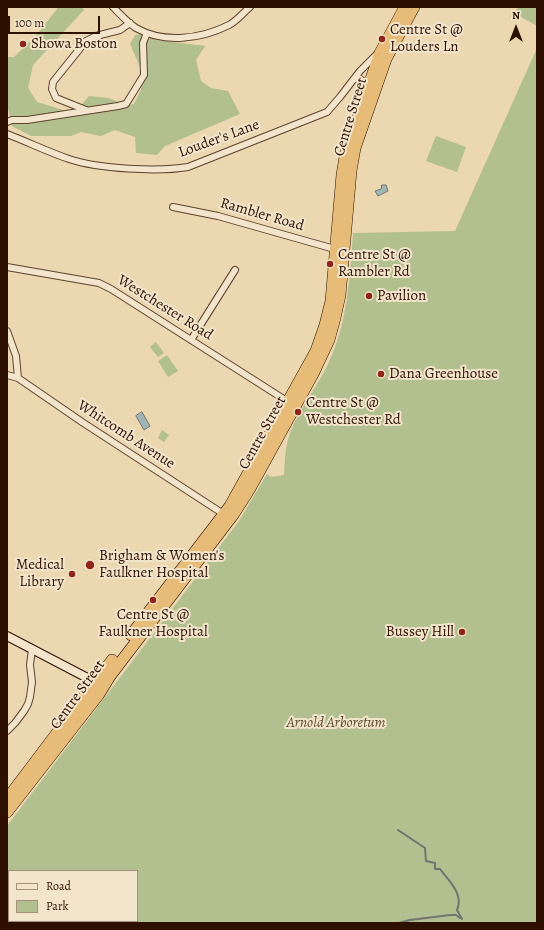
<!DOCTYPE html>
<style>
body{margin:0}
#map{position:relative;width:544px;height:930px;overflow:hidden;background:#ebd7b0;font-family:Alegreya,serif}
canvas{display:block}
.frame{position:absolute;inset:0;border:8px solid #2e1001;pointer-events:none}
.legend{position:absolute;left:8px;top:870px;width:130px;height:52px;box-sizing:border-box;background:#f2e5cc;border:1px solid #a4907b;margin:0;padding:5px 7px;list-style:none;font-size:12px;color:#2e1001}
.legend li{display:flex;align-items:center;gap:8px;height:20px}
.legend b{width:20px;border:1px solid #a4907b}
.north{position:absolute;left:496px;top:8px;width:40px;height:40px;-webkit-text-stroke:3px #f2e5cc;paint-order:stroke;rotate:0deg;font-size:11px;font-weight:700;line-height:16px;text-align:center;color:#2e1001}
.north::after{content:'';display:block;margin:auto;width:14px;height:18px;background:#2e1001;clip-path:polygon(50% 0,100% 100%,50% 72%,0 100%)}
.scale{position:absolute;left:8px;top:16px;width:92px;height:18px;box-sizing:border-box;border:2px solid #2e1001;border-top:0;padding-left:5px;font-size:12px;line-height:14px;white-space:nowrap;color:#2e1001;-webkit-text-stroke:3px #f2e5cc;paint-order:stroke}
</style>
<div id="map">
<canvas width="544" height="930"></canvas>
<div class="frame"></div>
<ul class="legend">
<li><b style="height:5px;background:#f2e5cc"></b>Road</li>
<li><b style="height:11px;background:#b2bf8f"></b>Park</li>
</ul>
<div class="north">N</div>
<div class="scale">100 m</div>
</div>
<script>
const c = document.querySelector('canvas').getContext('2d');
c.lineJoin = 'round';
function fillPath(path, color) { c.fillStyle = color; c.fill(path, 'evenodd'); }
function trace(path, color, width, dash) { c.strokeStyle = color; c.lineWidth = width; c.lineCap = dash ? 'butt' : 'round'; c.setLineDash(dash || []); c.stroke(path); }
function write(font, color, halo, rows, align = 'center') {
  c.font = font + ' Alegreya,serif'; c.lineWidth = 4; c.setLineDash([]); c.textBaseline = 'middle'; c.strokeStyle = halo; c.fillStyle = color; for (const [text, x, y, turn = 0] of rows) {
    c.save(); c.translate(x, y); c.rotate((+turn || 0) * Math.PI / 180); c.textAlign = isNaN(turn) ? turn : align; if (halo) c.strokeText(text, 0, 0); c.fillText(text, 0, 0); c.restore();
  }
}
fillPath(new Path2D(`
 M58,7H82L84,10L33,65L28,88L37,102L66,111L77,110L89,96L108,98L127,105L134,104L141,90L143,74L130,44L135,35L140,34L157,40L205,46L196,60L201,81L211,88L228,91L240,114L165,146L157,155L136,153L135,137L115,130L101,136L81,132L71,136H31L12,126L7,104V57H14L35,37L57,9Z
 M519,7H537V26L514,13Z
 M537,48V923H7V826L239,521L267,474L271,477L284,475C285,461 285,447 290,433C300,406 321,383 332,355C348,317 350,274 353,233L455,231ZM9,871H137V921H9Z
 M436,136L466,147L457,172L426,161Z
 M156,342L164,353L158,357L150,347Z
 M167,355L178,371L168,377L158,361Z
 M162,430L169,435L164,442L158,438Z`), '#b2bf8f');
const water = new Path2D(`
 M382,185H386L388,191L378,196L375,191L381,189Z
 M142,412L150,426L144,430L136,416Z`);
fillPath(water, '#9fb6b8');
trace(water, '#72746f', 1);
trace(new Path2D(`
 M398,830L425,848L426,861L435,863V869H440C449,881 464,894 457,910L462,919
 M399,923L410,920L450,915H456L460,918`), '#72746f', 2);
const street = new Path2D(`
 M113,7C120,14 128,23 136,28C164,44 201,39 229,25C237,21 243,13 250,7
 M354,79H360L368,85
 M86,110L56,98L52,89L53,82L86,41L96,36L120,30L130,23
 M7,122L12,120H27L118,106L126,104L144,75L143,43L147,33
 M7,134C28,142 48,152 69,159C99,169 158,172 188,167L327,112L340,97L360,71L378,53
 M173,207L218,216L338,250
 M7,267L99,283L111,289L290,403
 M7,331L16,356L18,378
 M191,340L235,270
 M7,375L18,378L82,422L225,515
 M7,731L15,723L24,711L28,704L30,697L32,682L30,665L32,649`);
const secondary = new Path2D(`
 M7,636L99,684`);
const highway = new Path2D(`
 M131,635L230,506L316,351L325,325L331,301L342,175L346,151L380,53L405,7
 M7,799L112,660
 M7,812L99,694L110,676L233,515L249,490L314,372L329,340L335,318L340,295L351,171L355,148L386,59L414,7`);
trace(street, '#5d422d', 8);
trace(secondary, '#2e1001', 10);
trace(highway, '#2e1001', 12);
trace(street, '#f2e5cc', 6);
trace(secondary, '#f2e5cc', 8);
trace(highway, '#e6bc78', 11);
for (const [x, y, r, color] of [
 [382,39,4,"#8f2418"],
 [23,44,4,"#8f2418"],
 [330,264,4,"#8f2418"],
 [369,296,4,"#8f2418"],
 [381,374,4,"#8f2418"],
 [298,412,4,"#8f2418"],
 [90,565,5,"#8f2418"],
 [72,574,4,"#8f2418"],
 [153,600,4,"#8f2418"],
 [462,632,4,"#8f2418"]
]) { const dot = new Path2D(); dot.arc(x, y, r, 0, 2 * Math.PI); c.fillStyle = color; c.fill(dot); trace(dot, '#f2e5cc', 1.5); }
write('15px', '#2e1001', '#f2e5cc', [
 ["Centre St @",390,30],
 ["Louders Ln",390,47],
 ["Showa Boston",31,44],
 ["Centre St @",338,255],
 ["Rambler Rd",338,272],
 ["Pavilion",377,296],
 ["Dana Greenhouse",389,374],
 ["Centre St @",306,403],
 ["Westchester Rd",306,420],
 ["Brigham & Women's",99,556],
 ["Faulkner Hospital",99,573],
 ["Medical",64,565,"right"],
 ["Library",64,582,"right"],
 ["Centre St @",153,615,"center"],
 ["Faulkner Hospital",153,632,"center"],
 ["Bussey Hill",454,632,"right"]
], 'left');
write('15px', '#2e1001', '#f2e5cc', [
 ["Centre Street",351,117,-73],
 ["Louder's Lane",219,139,-20],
 ["Rambler Road",262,215,16],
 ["Westchester Road",165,308,32],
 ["Centre Street",263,433,-61],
 ["Whitcomb Avenue",126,435,33],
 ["Centre Street",78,695,-54]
]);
write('italic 15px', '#5c4d33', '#f2e5cc', [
 ["Arnold Arboretum",336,723]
]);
</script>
